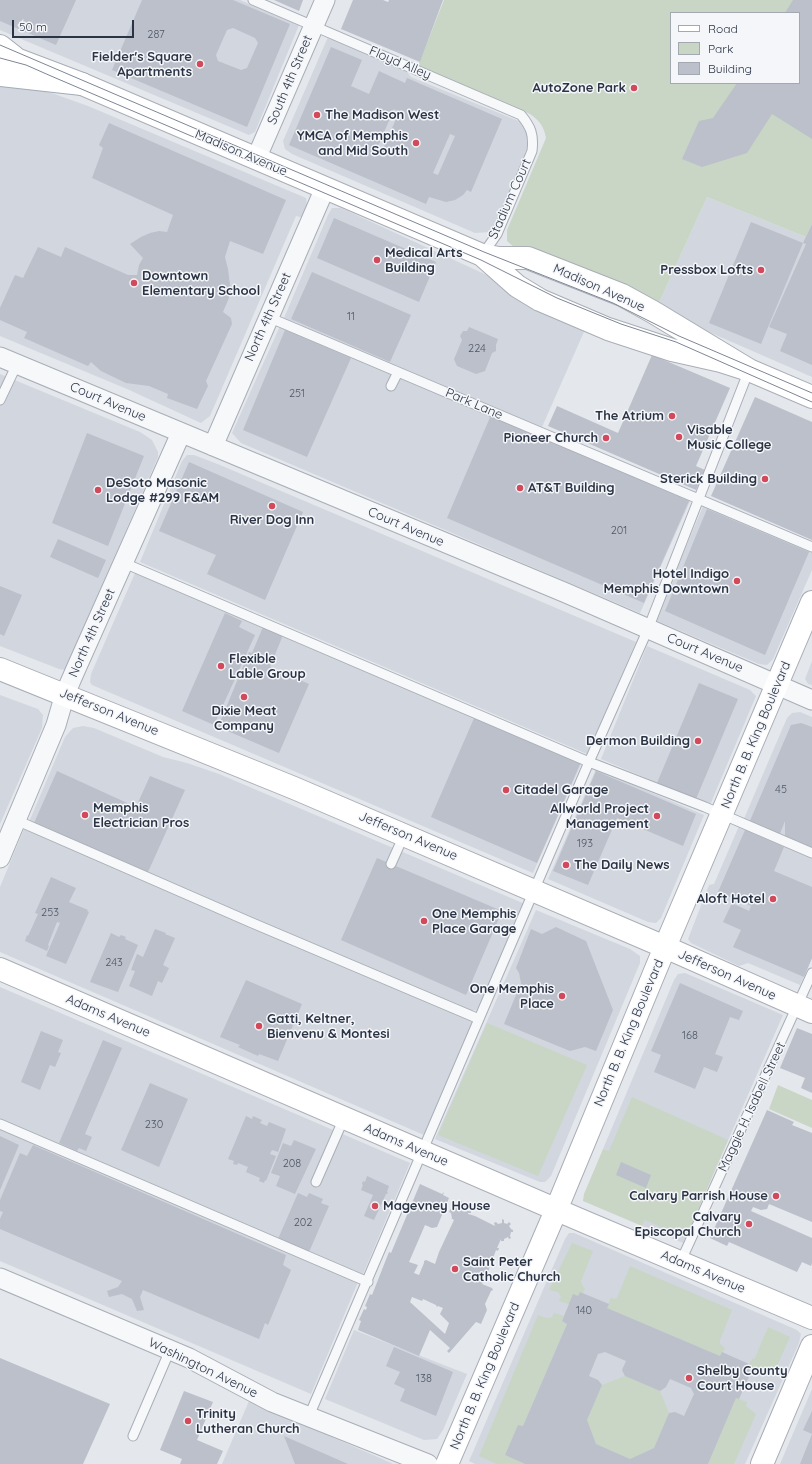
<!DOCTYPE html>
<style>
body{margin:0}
#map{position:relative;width:812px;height:1464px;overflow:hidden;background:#e4e7ec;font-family:Quicksand,sans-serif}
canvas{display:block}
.legend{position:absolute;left:670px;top:12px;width:130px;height:72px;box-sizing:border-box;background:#f4f6f9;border:1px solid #a4a8b1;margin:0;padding:5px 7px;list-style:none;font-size:12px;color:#2b3445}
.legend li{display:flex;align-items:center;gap:8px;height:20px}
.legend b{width:20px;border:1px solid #a4a8b1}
.scale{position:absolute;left:12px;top:20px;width:122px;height:18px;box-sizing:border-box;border:2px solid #2b3445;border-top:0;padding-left:5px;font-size:12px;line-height:14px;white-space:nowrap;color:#2b3445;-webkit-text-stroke:3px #f4f6f9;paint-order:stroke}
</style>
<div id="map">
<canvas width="812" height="1464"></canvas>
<ul class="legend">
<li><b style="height:5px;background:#fff"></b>Road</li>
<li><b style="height:11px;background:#c9d6c5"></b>Park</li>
<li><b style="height:11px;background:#bbc0ca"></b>Building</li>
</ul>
<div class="scale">50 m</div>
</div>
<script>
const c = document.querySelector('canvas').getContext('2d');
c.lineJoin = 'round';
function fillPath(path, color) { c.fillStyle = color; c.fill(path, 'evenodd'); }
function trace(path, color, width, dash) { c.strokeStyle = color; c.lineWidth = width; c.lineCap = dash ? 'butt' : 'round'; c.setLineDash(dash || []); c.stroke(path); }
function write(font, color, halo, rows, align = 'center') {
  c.font = font + ' Quicksand,sans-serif'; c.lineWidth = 3; c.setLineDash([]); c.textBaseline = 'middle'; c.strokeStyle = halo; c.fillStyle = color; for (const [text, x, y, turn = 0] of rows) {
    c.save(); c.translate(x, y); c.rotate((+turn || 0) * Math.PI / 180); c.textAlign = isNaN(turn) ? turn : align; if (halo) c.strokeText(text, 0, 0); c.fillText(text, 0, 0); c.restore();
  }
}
fillPath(new Path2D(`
 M0,0H240L299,25L255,132L249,135L0,30Z
 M328,37L407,72L411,77L521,122L526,132L528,139L527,148L496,224L491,232L475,233L292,154L285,149L283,141Z
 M0,80L46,91L88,106L306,198L307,206L304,218L296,216L210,416L201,423L127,389L0,336Z
 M707,197L806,237L812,224V377L709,332L689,325L657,307Z
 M332,208H341L352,213L491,277L587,325L542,427L284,318L328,215Z
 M280,326L691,499L640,613L241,443L232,433Z
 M0,374L140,432L152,440L158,452V457L65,670L59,669L0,646Z
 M187,455H194L220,465L636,642L587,754L140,562L182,461Z
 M704,504L812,552V570L773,659L767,665L759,664L655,620Z
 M135,573L582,762L533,873L92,685L90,682L91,674Z
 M647,646L750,690L756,696L710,805L601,759Z
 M812,661V685L808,684L805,679Z
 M0,695L38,709L43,715L42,728L0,824Z
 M800,712L812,717V849L743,821L787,718L792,713Z
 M83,726L94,728L163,757L187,763L219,774L525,904L477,1010L469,1011L463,1009L29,822L65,737L73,728Z
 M596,769L704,815L661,918L656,923L648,922L548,879Z
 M739,826L812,858V958L800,985L748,963L739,966L691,943L688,939L709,885L714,884Z
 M24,829L473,1022L424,1135L0,952V887Z
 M536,910L630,949L640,956V963L551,1176L545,1182H540L435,1139Z
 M685,973L783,1015L683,1243L642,1226L667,1166L651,1170L603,1149L674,980L678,974Z
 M0,987L410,1163L363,1274L0,1119Z
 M0,1128L358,1282L311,1394L0,1261Z
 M569,1233H574L797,1330L801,1334L799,1343L745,1464H475L469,1461L565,1239Z
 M354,1330L467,1374L443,1430L437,1439L424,1440L325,1399Z
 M812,1389V1464H780Z
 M249,1401L380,1458L393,1464H222Z`), '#d2d6de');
fillPath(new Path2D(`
 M444,0H812V224L806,237L707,197L657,307L567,266L514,247L507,241V230L546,138C544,127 540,121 530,114L418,66ZM671,13H799V83H671Z
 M487,1023L587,1065L538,1176L438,1135Z
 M778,1085L812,1100V1128L769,1109Z
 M632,1097L728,1140L686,1238L645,1220L642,1226L583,1201L584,1194L603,1149L609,1151Z
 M572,1243L593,1251L581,1281L582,1285L585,1288L583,1293L580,1292L578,1296L569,1304L559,1301L561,1297L558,1292L549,1290Z
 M630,1266L732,1310L720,1340V1344L725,1348L720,1356L607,1308L611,1297L614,1299L617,1298Z
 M554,1313L564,1316L562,1321L567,1324L523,1426L518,1425L505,1455L525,1464H497L479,1456L538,1315L547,1318L552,1317Z
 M768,1327L790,1337L772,1377L763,1372L760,1374L747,1368L752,1359L755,1358Z
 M625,1376L660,1391L669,1413L654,1448L630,1459L596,1444L587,1420L602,1385Z
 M736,1398L747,1402L746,1406L756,1414L734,1464H708Z`), '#c9d6c5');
fillPath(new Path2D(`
 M0,0H76L56,45L0,21Z
 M142,0H233L290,24L247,127L112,70ZM233,28L255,38L258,43L247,68L241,70L218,61L216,55L227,30Z
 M274,0H303L299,11Z
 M353,0H383L388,2L389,0H443L420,62L341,29Z
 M793,0H812V139L772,114L747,153L702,167L682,159L699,121L713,118L737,83H799V13H785Z
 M331,47L362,60L351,86L369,94L379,71L405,83L407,78L502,119L471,192L467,190L463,195L455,200L446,202L429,197L426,204L289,145ZM394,109L399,112L381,154L376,151ZM450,134L455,136L438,175L433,173Z
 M109,123L286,200L263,254L230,241L225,257L228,269L231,293L223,312L231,318L232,324L206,381L208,386L197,409L167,398L168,394L149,386L126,383L101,371L91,362L88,366L24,338L27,332L0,320V308L15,275L23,278L38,247L61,257L65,247L128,275H137L139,265L143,258L130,244L141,237L150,233L159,231L167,232L173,215L92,178L103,148L99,145Z
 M334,218L436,262L419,302L317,258Z
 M751,222L803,243L761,344L709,323Z
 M812,224V365L780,351L787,334L769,327L806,244L803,243Z
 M312,272L411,315L390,362L291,319Z
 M469,327L498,339L496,345V351L492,353L485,371L476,374L457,366L454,359L462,340L460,336L463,331H467Z
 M285,330L351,358L307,457L243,430Z
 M652,355L730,388L696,466L705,470L696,490L548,426L557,406L618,433Z
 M755,397L812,422V540L711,496Z
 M491,415L689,501L644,603L447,518Z
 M87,433L144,456L108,546L52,523Z
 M189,462L303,512L265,600L207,574L216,555L159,531Z
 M707,509L809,552L765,655L665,611Z
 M58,539L106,560L98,578L50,557Z
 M0,586L22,595L4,636L0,634Z
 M225,613L242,621L239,627L255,635L214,725L182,711Z
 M263,627L283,635L270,667L309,684L279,753L218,727L249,652L252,653Z
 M699,683L738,699L696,799L657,783Z
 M475,716L581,762L537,863L431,817Z
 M801,723L812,727V848L785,836V821L779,836L749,823L791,725Z
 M57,771L136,807L150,776L185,790L148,872L34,823Z
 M596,771L696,814L683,846L617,818L588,885L553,871Z
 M745,830L784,847L774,871L812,887V958L804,977L733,947L741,930L723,922L732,903L749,911L751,906L718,892Z
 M377,858L502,911L466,995L341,940Z
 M51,877L76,888L69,902L88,910L87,911L89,912L66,964L46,956L60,923L57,922L48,945L49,946L47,951L25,941L27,935L28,936L38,914L35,913Z
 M556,927L586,941L613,1010L596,1051L585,1047L570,1051L504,1024L521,983L519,973L516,968L531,929L542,934Z
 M155,929L166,933L165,934L175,938L163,965L169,968L162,983L158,981L152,996L129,986L135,971L131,970L137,954L143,957Z
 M111,933L119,937L121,935L126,937L125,939L138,945L118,992L90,982Z
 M246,980L302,1004L278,1061L259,1054L258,1056L238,1047L240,1045L220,1037Z
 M680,983L743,1011L739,1020L730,1017L715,1054L723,1057L717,1072L704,1067L695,1089L654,1072L661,1055L651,1051Z
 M797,1028L812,1034V1093L801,1088L805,1078L780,1068Z
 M41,1031L63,1040L58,1052L61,1053L55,1067L50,1065L40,1090L21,1082Z
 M103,1040L122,1048L85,1134L92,1137L86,1151L79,1148L77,1151L59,1143Z
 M150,1083L188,1099L159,1167L121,1150Z
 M767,1110L794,1122L792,1125L812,1133V1222L769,1204L767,1209L761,1210L753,1207L751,1211L812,1238V1263L811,1266L802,1262L797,1272L729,1242L727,1246L710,1238Z
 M246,1116L252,1119L253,1116L262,1120L260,1123L267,1126L269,1122L286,1129L278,1152L272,1150L270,1154L276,1156L266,1181L265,1180L264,1183L259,1181L260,1178L246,1172L248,1167L238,1163L237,1165L233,1164L234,1161L228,1159Z
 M0,1136L19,1145L0,1190Z
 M294,1140L316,1149L295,1194L276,1186L280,1176L271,1173L283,1143L291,1146Z
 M33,1145L286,1255L283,1265L291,1270L268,1325L265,1323L259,1339L143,1290L140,1297L144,1310L137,1311L132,1299L122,1294L109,1297L107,1291L118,1287L122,1281L0,1229V1219L3,1212L0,1211V1200L20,1153L27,1156Z
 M621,1162L651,1175L646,1188L616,1175Z
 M367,1176L389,1186L387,1192H388L387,1194H386L374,1220L364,1216L373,1195L361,1190L363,1185L362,1184L363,1181L365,1182Z
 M420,1184L442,1194L444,1192L443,1195L449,1198L437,1227L432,1228L425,1225L409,1262L418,1265L414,1273L419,1275L424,1263V1261L426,1260L435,1264L439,1252L454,1220L451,1218H452L451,1213L449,1212L450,1210L453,1206L452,1205L459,1203V1201H462V1203L465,1205L467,1204L469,1205L466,1207L468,1211H471V1213H468V1214L475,1216L495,1226L494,1223L496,1222L498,1224L502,1223V1219L504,1220V1223L507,1224L509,1222L511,1224L509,1226L511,1229L513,1230V1232H511L510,1236L511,1238L509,1239L508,1237L504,1239V1241H501V1239L497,1248H499L498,1251L496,1250L492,1261V1263H491L487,1275H486L482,1284L492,1288L493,1290L491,1291L485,1304L487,1310L481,1324L476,1322L449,1353L447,1351L450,1348L430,1330L419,1356L358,1330L361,1321L359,1320L364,1309L366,1310L367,1307L365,1306L370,1294L372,1295L389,1252L391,1253ZM412,1297L422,1301L423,1299L436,1305L437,1307L438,1306L443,1308L440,1314L449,1323L445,1334L410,1302Z
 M298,1193L307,1197L309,1193L323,1199L321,1203L329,1206L309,1252L278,1239Z
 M580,1292L609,1304L607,1308L720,1356L722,1352L749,1364L747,1368L752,1370L739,1399L736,1398L708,1464H525L505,1455L518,1425L523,1426L567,1324L562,1321L573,1294L578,1296ZM605,1352L626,1361L622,1370L625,1376L660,1391L666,1387L670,1379L691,1388L694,1394L684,1416L675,1412L669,1413L654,1448L630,1459L596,1444L587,1420L602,1385L598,1380L589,1376L598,1354Z
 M394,1347L453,1372L436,1416L400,1401L405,1389L394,1384L400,1372L386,1366Z
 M0,1358L110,1404L83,1464H0Z
 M184,1391L213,1402L197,1440L223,1451L217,1464H180L182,1459L160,1450Z
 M812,1411V1434L803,1430Z
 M812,1434V1464H800Z
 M284,1436L348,1464H295Z`), '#bbc0ca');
const lane = new Path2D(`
 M253,0L521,115C531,127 534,135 532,151L497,234L483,254
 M268,317L812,547
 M391,386L398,372
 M0,400L17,364
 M124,563L589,762L705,807L812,853
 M16,820L250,922L479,1019
 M391,864L404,835
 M0,1124L368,1282
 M316,1182L344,1118
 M680,1263L812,973
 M309,1416L589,762L648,629L749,370
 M133,1436L170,1350`);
const street = new Path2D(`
 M256,159L325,0
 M0,357L566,593L812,700
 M213,446L325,188
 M0,858L56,725L65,694L75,671L181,433
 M0,1278L189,1358L272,1402L428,1464`);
const secondary = new Path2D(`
 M0,53L82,84L482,255L499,258H528L622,295L653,312L749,370
 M482,255L517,286L540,300L608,329L672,350L721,361L749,370L812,397
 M0,669L294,788L665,947L812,1012
 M0,969L578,1219L812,1318
 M447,1464L554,1215L665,947L812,602
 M762,1464L812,1346`);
const primary = new Path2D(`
 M0,46L14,57
 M0,75L82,84`);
trace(lane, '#a9aeb7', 11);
trace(street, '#a9aeb7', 21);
trace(secondary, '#a9aeb7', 24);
trace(primary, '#a3abb8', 24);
trace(lane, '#f7f8fa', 9);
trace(street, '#f7f8fa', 19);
trace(secondary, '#fff', 22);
trace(primary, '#fff', 22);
trace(new Path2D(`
 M0,45L484,252L613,303L679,336L812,393
 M0,58L26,65L51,76L481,260L557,298L621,324L676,342L812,402`), '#7d8696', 1);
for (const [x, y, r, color] of [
 [200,64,4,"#d1495b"],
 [634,88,4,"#d1495b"],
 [317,115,4,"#d1495b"],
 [416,143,4,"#d1495b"],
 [377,260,4,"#d1495b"],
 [761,270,4,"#d1495b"],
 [134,283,4,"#d1495b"],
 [672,416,4,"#d1495b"],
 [679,437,4,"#d1495b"],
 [606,438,4,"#d1495b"],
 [765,479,4,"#d1495b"],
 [520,488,4,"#d1495b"],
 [98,490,4,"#d1495b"],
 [272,506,4,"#d1495b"],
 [737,581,4,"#d1495b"],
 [221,666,4,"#d1495b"],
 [244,697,4,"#d1495b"],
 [698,741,4,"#d1495b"],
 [506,790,4,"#d1495b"],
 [85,815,4,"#d1495b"],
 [657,816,4,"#d1495b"],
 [566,865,4,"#d1495b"],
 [773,899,4,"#d1495b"],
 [424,921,4,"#d1495b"],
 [562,996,4,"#d1495b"],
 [259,1026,4,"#d1495b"],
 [776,1196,4,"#d1495b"],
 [375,1206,4,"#d1495b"],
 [749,1224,4,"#d1495b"],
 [455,1269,4,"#d1495b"],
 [689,1378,4,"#d1495b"],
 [188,1421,4,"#d1495b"]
]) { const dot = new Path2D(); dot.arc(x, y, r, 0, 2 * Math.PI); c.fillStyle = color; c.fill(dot); trace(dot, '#f4f6f9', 1.5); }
write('11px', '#4f5766', null, [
 ["287",156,35],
 ["11",351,317],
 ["224",477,349],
 ["251",297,394],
 ["201",619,531],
 ["45",781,790],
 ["193",585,844],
 ["253",50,913],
 ["243",114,963],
 ["168",690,1036],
 ["230",154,1125],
 ["208",292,1164],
 ["202",303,1223],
 ["140",584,1311],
 ["138",424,1379]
]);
write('bold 13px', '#2b3445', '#f4f6f9', [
 ["Fielder's Square",192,57,"right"],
 ["Apartments",192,72,"right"],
 ["AutoZone Park",626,88,"right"],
 ["The Madison West",325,115],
 ["YMCA of Memphis",408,136,"right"],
 ["and Mid South",408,151,"right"],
 ["Medical Arts",385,253],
 ["Building",385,268],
 ["Pressbox Lofts",753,270,"right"],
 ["Downtown",142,276],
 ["Elementary School",142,291],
 ["The Atrium",664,416,"right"],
 ["Visable",687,430],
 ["Music College",687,445],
 ["Pioneer Church",598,438,"right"],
 ["Sterick Building",757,479,"right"],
 ["DeSoto Masonic",106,483],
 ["Lodge #299 F&AM",106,498],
 ["AT&T Building",528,488],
 ["River Dog Inn",272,520,"center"],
 ["Hotel Indigo",729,574,"right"],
 ["Memphis Downtown",729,589,"right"],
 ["Flexible",229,659],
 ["Lable Group",229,674],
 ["Dixie Meat",244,711,"center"],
 ["Company",244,726,"center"],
 ["Dermon Building",690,741,"right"],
 ["Citadel Garage",514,790],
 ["Memphis",93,808],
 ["Electrician Pros",93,823],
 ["Allworld Project",649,809,"right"],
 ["Management",649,824,"right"],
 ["The Daily News",574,865],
 ["Aloft Hotel",765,899,"right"],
 ["One Memphis",432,914],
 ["Place Garage",432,929],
 ["One Memphis",554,989,"right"],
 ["Place",554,1004,"right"],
 ["Gatti, Keltner,",267,1019],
 ["Bienvenu & Montesi",267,1034],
 ["Calvary Parrish House",768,1196,"right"],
 ["Magevney House",383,1206],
 ["Calvary",741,1217,"right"],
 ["Episcopal Church",741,1232,"right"],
 ["Saint Peter",463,1262],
 ["Catholic Church",463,1277],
 ["Shelby County",697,1371],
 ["Court House",697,1386],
 ["Trinity",196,1414],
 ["Lutheran Church",196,1429]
], 'left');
write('13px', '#2b3445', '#f4f6f9', [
 ["Floyd Alley",400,63,23],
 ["South 4th Street",290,80,-67],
 ["Madison Avenue",241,153,23],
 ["Stadium Court",510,199,-66],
 ["Madison Avenue",599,288,24],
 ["North 4th Street",268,317,-66],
 ["Court Avenue",108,402,23],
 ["Park Lane",474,404,23],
 ["Court Avenue",406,527,23],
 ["North 4th Street",92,633,-66],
 ["Court Avenue",705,653,23],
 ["Jefferson Avenue",109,712,22],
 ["North B. B. King Boulevard",756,735,-67],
 ["Jefferson Avenue",408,836,23],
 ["Jefferson Avenue",727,975,24],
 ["Adams Avenue",108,1016,23],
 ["North B. B. King Boulevard",629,1033,-67],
 ["Maggie H. Isabell Street",752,1107,-65],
 ["Adams Avenue",406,1145,23],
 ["Adams Avenue",703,1272,23],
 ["Washington Avenue",203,1368,26],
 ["North B. B. King Boulevard",485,1376,-67]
]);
</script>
